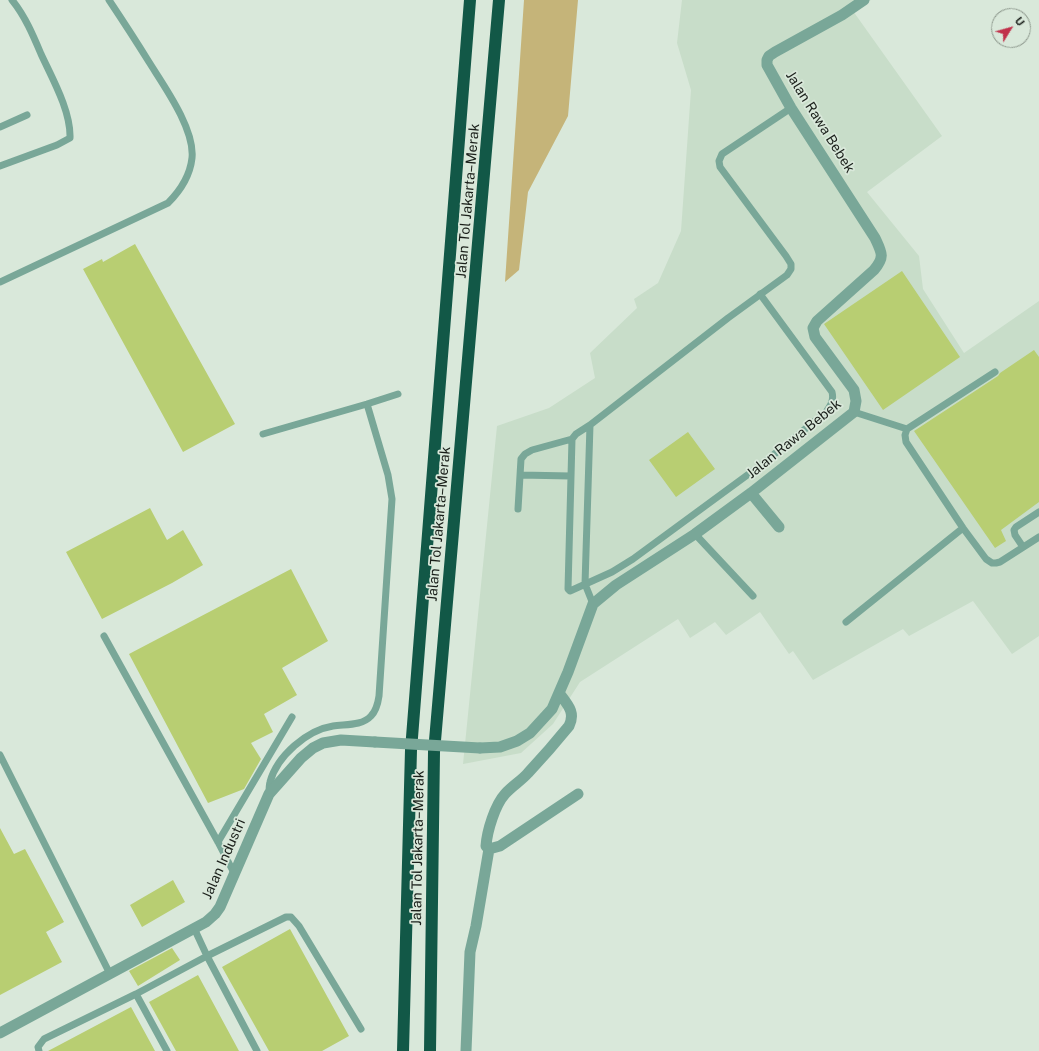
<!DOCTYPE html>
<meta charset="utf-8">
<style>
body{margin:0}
#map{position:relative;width:1039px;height:1051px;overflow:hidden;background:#d9e8da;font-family:"Public Sans",sans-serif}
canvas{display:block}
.north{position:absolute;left:991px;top:8px;width:40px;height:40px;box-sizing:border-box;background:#d9e8da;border:1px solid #8d988d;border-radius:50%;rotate:53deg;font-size:11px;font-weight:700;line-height:16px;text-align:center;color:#1a1f1a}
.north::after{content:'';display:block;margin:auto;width:14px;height:18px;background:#c1314b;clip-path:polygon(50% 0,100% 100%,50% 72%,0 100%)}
</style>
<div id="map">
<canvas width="1039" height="1051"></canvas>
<div class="north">U</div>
</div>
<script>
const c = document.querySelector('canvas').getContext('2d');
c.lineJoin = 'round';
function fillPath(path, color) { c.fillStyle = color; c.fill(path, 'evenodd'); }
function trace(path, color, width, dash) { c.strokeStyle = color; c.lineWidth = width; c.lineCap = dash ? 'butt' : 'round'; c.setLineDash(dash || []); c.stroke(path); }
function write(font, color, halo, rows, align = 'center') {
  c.font = font + ' "Public Sans",sans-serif'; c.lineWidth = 3.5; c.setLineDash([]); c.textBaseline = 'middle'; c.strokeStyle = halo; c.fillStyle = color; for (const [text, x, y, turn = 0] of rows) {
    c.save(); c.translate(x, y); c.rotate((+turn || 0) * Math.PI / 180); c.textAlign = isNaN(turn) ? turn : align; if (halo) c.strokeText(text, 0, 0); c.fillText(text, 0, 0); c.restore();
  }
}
fillPath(new Path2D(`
 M682,0H871L853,11L942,136L867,192L919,256L923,289L964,353L1039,301V636L1012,654L973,601L909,636L903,629L813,680L793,651L789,654L760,612L726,635L715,622L690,638L678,619L580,682L553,724L521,753L463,764L497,426L549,408L595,378L590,353L637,308L634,299L658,283L681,231L691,90L677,43Z`), '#c8ddc9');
fillPath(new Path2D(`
 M524,0H578L568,116L528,192L519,270L505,282Z`), '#c5b479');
fillPath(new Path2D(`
 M135,244L235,424L183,452L83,269L102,259L103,262Z
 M902,271L960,357L883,410L824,324Z
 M1034,350L1039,357V502L1001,530L1006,541L995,548L914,431L998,376L1000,373Z
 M688,432L715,469L676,497L649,460Z
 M150,508L167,540L183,530L203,565L172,583L102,619L66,552Z
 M291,569L328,641L282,668L297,695L264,714L273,732L251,743L261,759L244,789L208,803L129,654Z
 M0,828L14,854L25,849L64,922L46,932L62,962L0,995Z
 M173,880L185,902L142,927L130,905Z
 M290,929L349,1036L322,1051H269L222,967Z
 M172,948L180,960L138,986L129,971Z
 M198,975L239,1051H176L149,1002Z
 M131,1007L155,1051H48Z`), '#b8ce72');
trace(new Path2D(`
 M0,127L27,115
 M0,166L57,145L70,138C71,111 52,78 41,54C33,35 25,16 12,0
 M0,282L168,203C180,191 190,176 192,158C195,129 164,86 149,62C136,41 123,21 109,0
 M854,412L907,429L905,435L906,442L963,528L986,559L992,563H996L1000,562L1039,537
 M590,425L576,434L572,439L568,589L570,591L612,572L633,559L761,465L826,412C831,405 834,400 832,392L760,294
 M907,429L995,372
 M263,434L367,404L398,394
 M520,475L571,476
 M518,509L521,459L525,454L532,450L572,439
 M695,534L753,596
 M1023,547L1015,535L1014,530L1016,527L1039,512
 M593,604L585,584L590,425L728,318L787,275L791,269V264L786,256L720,167L719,161L722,154L791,108
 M846,622L963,528
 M104,636L218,842L234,873
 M0,755L110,974
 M269,794C269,790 269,785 270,782C277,756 307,730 333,726C345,724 362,726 371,716C376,711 378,703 379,696L392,499L388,475L367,404
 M218,842L292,717
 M136,994L167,1051
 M39,1051L38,1047L44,1039L136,994L207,956L194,928
 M257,1051L207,956L286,917H291L299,926L361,1029`), '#79a798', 7);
trace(new Path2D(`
 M751,493L779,527
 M559,693C567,704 576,712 569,726C556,742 542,758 528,773C521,781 512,786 505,794C495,805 487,831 486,846L489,849L500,846L578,794
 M480,748L500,747L517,741L530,733L552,709L568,672L593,604L616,585L695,534L751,493L854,412L856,401L854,390L815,337L813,328L817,321L874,270C885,257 882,253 875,238L791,108L767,65V60L769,56L775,52L842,15L864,0
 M0,1033L206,922L215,914L220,907L269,794L301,758L313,748L323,743L341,740L375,742
 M466,1051L470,952L476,926L489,849`), '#79a798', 11);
trace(new Path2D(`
 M403,1051L411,750L470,0
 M430,1051L434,752L499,0`), '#125847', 12);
trace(new Path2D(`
 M375,742L480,748`), '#79a798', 11);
write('14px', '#1a1f1a', '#d9e8da', [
 ["Jalan Rawa Bebek",820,122,58],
 ["Jalan Tol Jakarta–Merak",468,201,-85],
 ["Jalan Rawa Bebek",794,439,-39],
 ["Jalan Tol Jakarta–Merak",439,524,-85],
 ["Jalan Tol Jakarta–Merak",418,848,-89],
 ["Jalan Industri",224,859,-66]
]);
</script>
